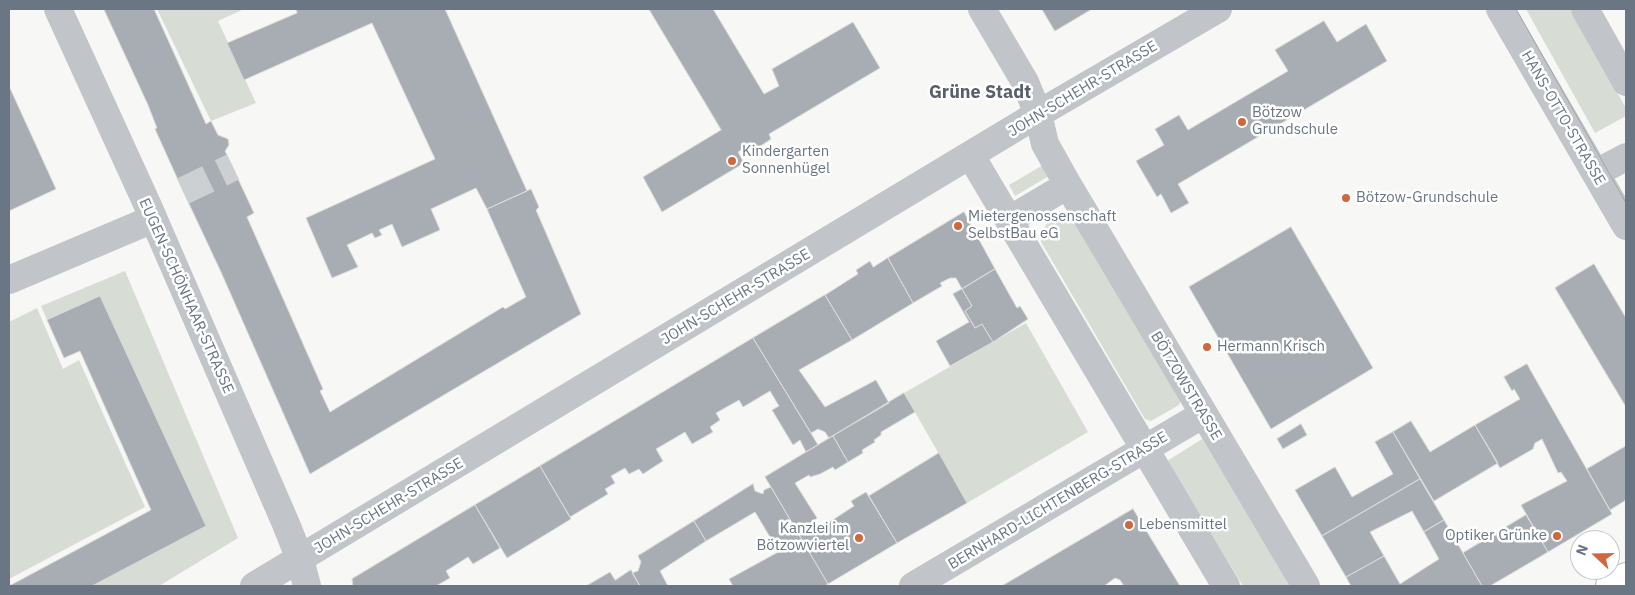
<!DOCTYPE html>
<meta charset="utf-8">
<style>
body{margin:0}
#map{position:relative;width:1635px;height:595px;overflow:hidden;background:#f7f7f5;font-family:"IBM Plex Sans",sans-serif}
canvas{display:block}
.frame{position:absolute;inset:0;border:10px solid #6a7683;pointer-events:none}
.north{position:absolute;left:1570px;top:530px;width:50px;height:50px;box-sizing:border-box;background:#fff;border:1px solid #c3c8cd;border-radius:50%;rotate:291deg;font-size:14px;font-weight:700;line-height:20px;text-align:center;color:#6a7683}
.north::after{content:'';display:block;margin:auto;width:18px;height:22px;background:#cf683d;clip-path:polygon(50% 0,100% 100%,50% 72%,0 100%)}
</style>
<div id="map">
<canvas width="1635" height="595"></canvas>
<div class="frame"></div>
<div class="north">N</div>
</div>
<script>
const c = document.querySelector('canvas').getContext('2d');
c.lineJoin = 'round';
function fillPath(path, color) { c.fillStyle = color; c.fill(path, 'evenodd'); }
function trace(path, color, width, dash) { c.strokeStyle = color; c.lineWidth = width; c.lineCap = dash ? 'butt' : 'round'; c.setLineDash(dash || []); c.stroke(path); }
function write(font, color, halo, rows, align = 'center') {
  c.font = font + ' "IBM Plex Sans",sans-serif'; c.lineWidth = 5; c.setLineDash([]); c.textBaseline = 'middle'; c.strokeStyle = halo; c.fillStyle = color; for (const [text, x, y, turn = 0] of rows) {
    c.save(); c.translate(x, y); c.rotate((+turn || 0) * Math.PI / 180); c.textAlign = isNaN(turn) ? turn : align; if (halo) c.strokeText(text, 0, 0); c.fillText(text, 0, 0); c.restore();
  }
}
fillPath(new Path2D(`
 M157,9H244L218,21L256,103L211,121Z
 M1526,9H1570L1626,108V116L1595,133Z
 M1043,165L1049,176L1015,196L1009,185Z
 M1063,216L1071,219L1079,226L1181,400L1179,405L1151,421L1145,419L1041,242L1043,230L1047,223Z
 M125,271L238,538L159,586H92L205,526L99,296L47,320L41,306Z
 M37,308L63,369L79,360L145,507L9,579V322Z
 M1026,323L1088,432L967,503L904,393Z
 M1202,439L1291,586H1243L1167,461Z`), '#d7dcd5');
const building = new Path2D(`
 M104,9H154L206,124L211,121L218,135L228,139L229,145L225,151L254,213L247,217L323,389L320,391L330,412L503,307L505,309L526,297L487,209L531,189L539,207L536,210L581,314L310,474L221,272L183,191L155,129L157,128L148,105Z
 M296,9H445L527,191L487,209L476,188L431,209L440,230L402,247L392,224L379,230L382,235L375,238L372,233L347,245L358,267L332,278L306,218L435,159L372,23L244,80L227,43L297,13Z
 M649,9H713L764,94L779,86L772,69L853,22L880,68L769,134L771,139L756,149L752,143L738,152L744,163L662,212L643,177L721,130Z
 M1042,9H1092L1055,31Z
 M1324,21L1337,42L1366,24L1387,61L1178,184L1189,203L1171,213L1161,194L1157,197L1136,161L1164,145L1155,129L1179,115L1188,130L1288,71L1275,50Z
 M9,86L56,189L9,211Z
 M964,212L995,269L962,289L956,278H950L940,283L942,286L913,303L888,258Z
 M1291,227L1373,368L1271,429L1189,287Z
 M888,258L913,303L852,340L825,295L858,274L856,270L870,261L873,267Z
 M1594,264L1626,318V407L1555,288Z
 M995,269L1017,308L1020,306L1028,319L993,342L982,324L975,328L965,311L972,306L962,289Z
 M962,289L972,306L965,311L975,328L982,324L993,342L950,366L936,341L969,322L953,294Z
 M825,295L852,340L799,370L825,407L876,380L889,403L829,438L825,432L818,429L811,433L753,338Z
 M100,296L206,526L92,586H9L151,510L80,351L64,358L47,320Z
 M753,338L818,445L806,452L800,440L793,445L772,410L779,406L770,391L743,407L739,400L716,413L720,420L710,427L713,432L692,444L685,432L656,449L663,461L643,474L639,469L629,474L625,468L611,476L615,483L605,489L608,494L570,517L540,466Z
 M1527,364L1612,514L1548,552L1521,505L1567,481L1561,472L1558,473L1542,439L1535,443L1533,449L1500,468L1475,425L1520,399L1514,389L1512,391L1504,377Z
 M904,393L915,412L881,432V435L874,440L875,442L862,450L863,453L848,462L833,436Z
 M1411,421L1430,452L1475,425L1498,463L1434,501L1393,432Z
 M1301,424L1307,435L1283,449L1277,439Z
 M1393,432L1420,479L1322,536L1295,490L1335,467L1352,497L1393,474L1375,442Z
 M833,436L848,462L835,470L833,467L820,474L810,477L809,475L795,483L817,518L815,520L819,529L854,506L851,501L866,492L897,543L828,584L765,477Z
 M1626,446V500L1610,510L1587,469Z
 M939,453L967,503L897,543L869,496Z
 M540,466L571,519L507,558L475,505Z
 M1420,479L1444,520L1424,532L1412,511L1370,532L1384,556L1346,577L1322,536Z
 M753,484L755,491L763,494L764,490L771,487L828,584L825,586H733L729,579L782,550L773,542L755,512L706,541L694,521Z
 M475,505L500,548L473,564L468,557L446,571L450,578L436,586H353L352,579Z
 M1133,509L1180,586H1124L1120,580L1115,578L1104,586H1002Z
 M1526,515L1548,552L1490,586H1482L1463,553Z
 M1444,520L1482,586H1351L1346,577L1384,556L1400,584L1439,559L1424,532Z
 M694,521L706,541L660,571L668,586H640L632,573L638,571L641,562L638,556Z
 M631,570L640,586H586L610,572L615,580Z`);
fillPath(building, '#a7adb3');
trace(building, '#d9d9d7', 1);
trace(new Path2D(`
 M183,191L233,167`), '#cdd0d3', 28, [28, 14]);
const major = new Path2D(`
 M1610,586L1626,577`);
trace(major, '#b3b6ba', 30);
trace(new Path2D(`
 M58,9L148,206L286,524L300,559L307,586
 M982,9L1025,82L1038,114L1045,144L1068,185L1306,586
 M1500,9L1626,226
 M1585,9L1626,82
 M971,156L1226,586
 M1596,173L1626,157
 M1009,220L1068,185
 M9,280L153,219
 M254,586L1038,114L1218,9
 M913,586L1202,415`), '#c1c4c8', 28);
trace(major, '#fff', 28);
trace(new Path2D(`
 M1516,9L1626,203`), '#a1a6ac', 1);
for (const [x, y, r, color] of [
 [1242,122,5,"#cf683d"],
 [732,161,5,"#cf683d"],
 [1346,198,5,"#cf683d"],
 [958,226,5,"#cf683d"],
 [1207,347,5,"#cf683d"],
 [1129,525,5,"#cf683d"],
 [1557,536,5,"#cf683d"],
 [859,538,5,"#cf683d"]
]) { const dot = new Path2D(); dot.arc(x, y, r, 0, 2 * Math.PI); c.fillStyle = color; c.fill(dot); trace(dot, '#fff', 2); }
write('15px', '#6a7683', '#fff', [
 ["JOHN-SCHEHR-STRASSE",1083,89,-31],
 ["HANS-OTTO-STRASSE",1563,118,60],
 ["EUGEN-SCHÖNHAAR-STRASSE",186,296,66],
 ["JOHN-SCHEHR-STRASSE",736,297,-31],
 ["BÖTZOWSTRASSE",1186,386,59],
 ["BERNHARD-LICHTENBERG-STRASSE",1058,501,-31],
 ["JOHN-SCHEHR-STRASSE",389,506,-31]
]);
write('15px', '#6a7683', '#fff', [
 ["Bötzow",1252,113],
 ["Grundschule",1252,130],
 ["Kindergarten",742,152],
 ["Sonnenhügel",742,169],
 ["Bötzow-Grundschule",1356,198],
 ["Mietergenossenschaft",968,217],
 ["SelbstBau eG",968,234],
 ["Hermann Krisch",1217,347],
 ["Lebensmittel",1139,525],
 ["Kanzlei im",849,529,"right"],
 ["Bötzowviertel",849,546,"right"],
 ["Optiker Grünke",1547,536,"right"]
], 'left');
write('bold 18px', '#576069', '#fff', [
 ["Grüne Stadt",980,93]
]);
</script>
